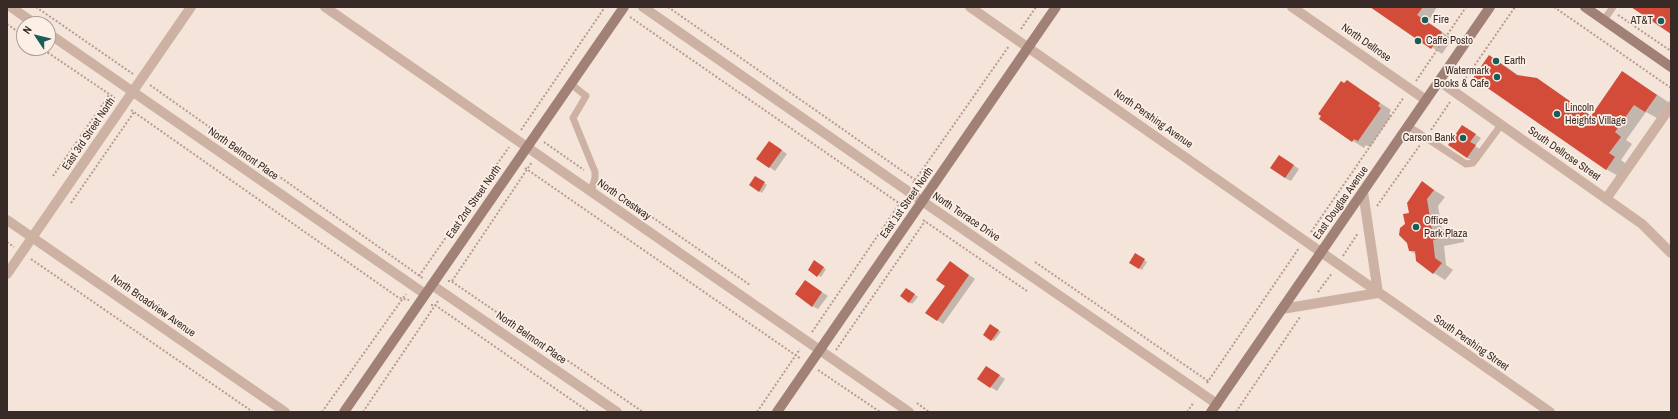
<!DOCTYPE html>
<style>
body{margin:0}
#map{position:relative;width:1678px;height:419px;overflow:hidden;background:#f4e4d9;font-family:"Archivo Narrow",sans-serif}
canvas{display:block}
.frame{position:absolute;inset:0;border:8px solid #382a26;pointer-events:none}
.north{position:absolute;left:16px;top:16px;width:40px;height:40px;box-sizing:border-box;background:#fbefe6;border:1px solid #ada099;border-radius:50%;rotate:305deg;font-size:11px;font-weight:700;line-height:16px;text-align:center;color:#382a26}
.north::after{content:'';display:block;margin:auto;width:14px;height:18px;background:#185d5a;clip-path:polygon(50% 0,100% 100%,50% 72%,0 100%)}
</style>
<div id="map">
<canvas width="1678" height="419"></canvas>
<div class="frame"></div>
<div class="north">N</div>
</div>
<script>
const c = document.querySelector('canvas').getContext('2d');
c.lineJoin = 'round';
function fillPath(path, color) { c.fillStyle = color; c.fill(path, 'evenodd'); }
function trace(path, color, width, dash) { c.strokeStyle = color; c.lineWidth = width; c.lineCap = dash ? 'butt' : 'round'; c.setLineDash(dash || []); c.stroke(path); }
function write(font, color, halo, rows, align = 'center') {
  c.font = font + ' "Archivo Narrow",sans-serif'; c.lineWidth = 3.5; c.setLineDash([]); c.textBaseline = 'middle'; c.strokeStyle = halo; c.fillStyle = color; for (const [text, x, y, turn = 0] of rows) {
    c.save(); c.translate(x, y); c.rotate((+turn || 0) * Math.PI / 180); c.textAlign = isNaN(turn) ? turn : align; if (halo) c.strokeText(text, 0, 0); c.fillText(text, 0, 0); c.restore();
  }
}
fillPath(new Path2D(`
 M1373,7H1437L1428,22L1452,39L1442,54Z
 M1501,63L1519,76L1537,79L1592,116L1623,72L1668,102L1657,118L1646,112L1626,140L1632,144L1621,160L1626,164L1618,176L1606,169Z
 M1347,81L1391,110L1389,114L1392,115L1370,147L1366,145L1364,148L1353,141L1345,84Z
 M1468,130L1481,138L1475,146L1480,149L1473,161L1467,158Z
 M776,146L787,154L775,171L758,159Z
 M1285,159L1299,169L1291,181L1285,178Z
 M756,177L767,185L762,193L750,185Z
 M1423,183L1445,197L1438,206L1442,230L1451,229L1463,236L1464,242L1444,246L1446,265L1453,270L1445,280L1434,273L1416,254L1410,251L1406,225Z
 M1135,254L1147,262L1142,270L1130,262Z
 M817,263L826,269L821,277L809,269Z
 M956,266L975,279L943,324L937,320L946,286Z
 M811,285L828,296L818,309L812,306Z
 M909,290L918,297L912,304L901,296Z
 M991,325L1001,332L994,341L984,335Z
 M992,371L1005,379L997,391L978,379Z`), '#0003');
fillPath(new Path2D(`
 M1370,7H1423L1417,15L1442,32L1431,49Z
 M1631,7H1671V34Z
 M1489,55L1517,75L1537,78L1591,116L1622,71L1657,95L1645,112L1634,105L1615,132L1621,137L1609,153L1615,157L1606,170L1473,78Z
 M1347,80L1380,103L1378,106L1381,108L1358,141L1354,139L1352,142L1319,119L1321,116L1318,114L1341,81L1344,83Z
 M1462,125L1476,134L1470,142L1476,145L1467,158L1448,145Z
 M769,141L782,150L769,168L756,159Z
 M1279,155L1294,165L1285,178L1270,168Z
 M755,176L765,182L759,192L749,185Z
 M1422,181L1434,190L1427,199L1432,231L1451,228L1453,235L1433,240L1435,258L1442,263L1433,274L1416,261L1415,251H1409L1407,243L1399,235L1400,228L1405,224L1403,214L1409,213L1407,203Z
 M1135,253L1145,259L1139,269L1129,263Z
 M814,260L824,267L817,277L808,270Z
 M950,261L969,275L937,321L925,313L945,286L936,280Z
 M805,280L822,292L812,307L795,294Z
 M906,288L915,294L909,303L900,296Z
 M990,324L999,330L991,341L983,335Z
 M986,366L1000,375L990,388L977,379Z`), '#d24c39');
trace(new Path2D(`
 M36,7L133,74
 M668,7L921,184
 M1554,7L1671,88
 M1618,15L1671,51
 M630,17L906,208
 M7,24L24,36
 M1021,29L1036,7
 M41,48L115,98
 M1416,81L1466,7
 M150,85L424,279
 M1461,85L1515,7
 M131,110L399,298L409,300
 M521,130L605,7
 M1431,130L1450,102
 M544,142L584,170
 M525,168L801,359
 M53,176L109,95
 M603,183L750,285
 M913,183L1009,46
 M71,203L134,112
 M1377,206L1420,145
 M923,220L1027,291
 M1311,232L1404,97
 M7,242L14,247
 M1343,256L1358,233
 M31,259L253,412
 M1035,262L1208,381
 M419,276L509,147
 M448,281H451L643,412
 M452,281L532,162
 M1318,292L1332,273
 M431,305H435L589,412
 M812,332L902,200
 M836,350L925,221
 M818,370L880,412
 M1207,383L1299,248
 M917,403L929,412
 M322,412L406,294
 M363,412L438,301
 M757,412L800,349
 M1187,412L1194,402
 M1236,412L1300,317`), '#b99b8e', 2, [2, 2]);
trace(new Path2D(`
 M1604,20L1613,7
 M571,84L586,96L573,118L595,172V178L591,192
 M1408,126L1466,164L1473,163L1501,125`), '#cdb2a4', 7);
trace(new Path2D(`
 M11,7L35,24
 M325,7L909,412
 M643,7L922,201L1217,404
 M970,7L1550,412
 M1292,7L1426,100
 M48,33L425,294
 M1439,81L1642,224L1671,253
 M1606,199L1671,106
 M7,220L285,412
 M7,274L191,7
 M432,285L617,412
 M1282,309L1378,293L1363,192`), '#cdb2a4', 10);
trace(new Path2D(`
 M1585,7L1671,67
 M344,412L624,7
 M777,412L1056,7
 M1211,412L1490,7`), '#a18075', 10);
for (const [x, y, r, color] of [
 [1425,20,4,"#185d5a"],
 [1661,21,4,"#185d5a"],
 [1418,41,4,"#185d5a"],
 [1496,61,4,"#185d5a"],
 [1497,77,4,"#185d5a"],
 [1557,114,4,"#185d5a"],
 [1463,138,4,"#185d5a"],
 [1416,227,4,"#185d5a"]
]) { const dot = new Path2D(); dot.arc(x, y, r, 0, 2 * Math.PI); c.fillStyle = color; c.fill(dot); trace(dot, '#fbefe6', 1.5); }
write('11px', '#382a26', '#fbefe6', [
 ["Fire",1433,20],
 ["AT&T",1653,21,"right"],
 ["Caffe Posto",1426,41],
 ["Earth",1504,61],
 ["Watermark",1489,71,"right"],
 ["Books & Cafe",1489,84,"right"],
 ["Lincoln",1565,108],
 ["Heights Village",1565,121],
 ["Carson Bank",1455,138,"right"],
 ["Office",1424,221],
 ["Park Plaza",1424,234]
], 'left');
write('11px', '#382a26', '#fbefe6', [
 ["North Dellrose",1366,43,35],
 ["North Pershing Avenue",1153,119,35],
 ["East 3rd Street North",89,134,-56],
 ["North Belmont Place",243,154,35],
 ["South Dellrose Street",1564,154,35],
 ["North Crestway",624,200,35],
 ["East 2nd Street North",474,202,-55],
 ["East 1st Street North",907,203,-55],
 ["East Douglas Avenue",1341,203,-55],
 ["North Terrace Drive",966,217,34],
 ["North Broadview Avenue",153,306,35],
 ["North Belmont Place",531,338,35],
 ["South Pershing Street",1471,343,35]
]);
</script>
